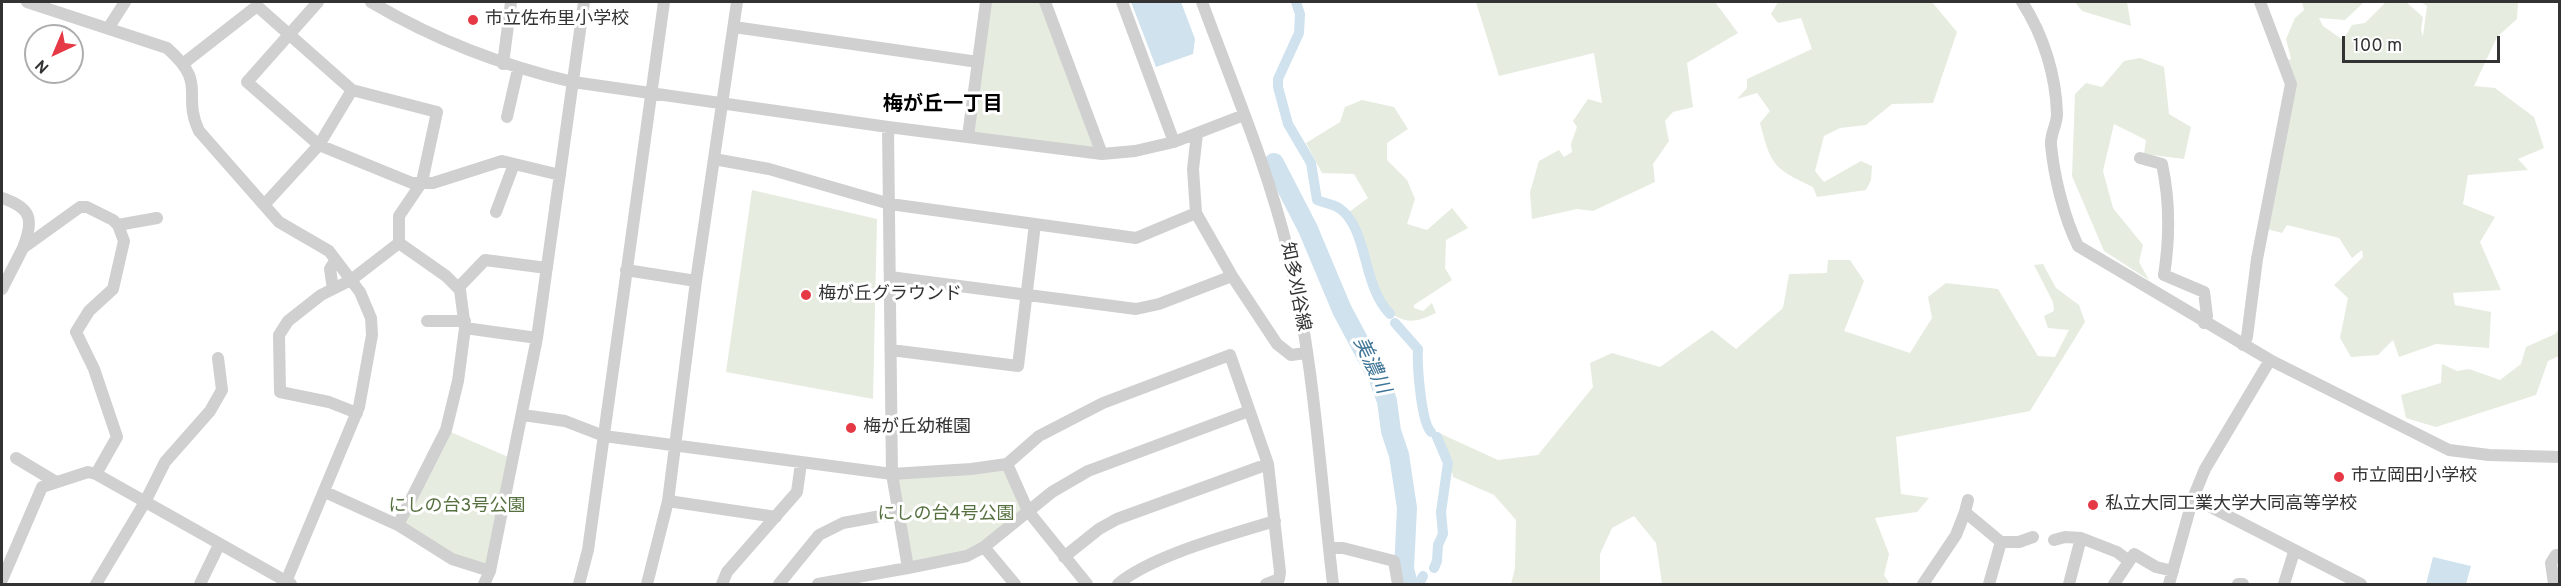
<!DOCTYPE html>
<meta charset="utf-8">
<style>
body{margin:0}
#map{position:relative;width:2561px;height:586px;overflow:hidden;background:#fff;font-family:Overpass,sans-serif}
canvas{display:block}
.frame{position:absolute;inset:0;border:3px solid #333;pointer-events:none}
.north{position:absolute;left:24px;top:24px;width:60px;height:60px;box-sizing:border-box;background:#fff;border:2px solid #adadad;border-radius:50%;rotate:224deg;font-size:16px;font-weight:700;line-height:24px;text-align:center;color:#333}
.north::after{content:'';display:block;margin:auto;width:21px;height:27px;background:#e63946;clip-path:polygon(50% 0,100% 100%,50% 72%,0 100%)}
.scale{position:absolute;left:2342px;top:36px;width:158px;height:27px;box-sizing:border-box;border:3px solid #333;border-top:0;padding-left:8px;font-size:18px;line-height:21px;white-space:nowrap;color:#333;-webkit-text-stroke:4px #fff;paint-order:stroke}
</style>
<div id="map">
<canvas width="2561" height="586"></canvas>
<div class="frame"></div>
<div class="north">N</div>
<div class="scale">100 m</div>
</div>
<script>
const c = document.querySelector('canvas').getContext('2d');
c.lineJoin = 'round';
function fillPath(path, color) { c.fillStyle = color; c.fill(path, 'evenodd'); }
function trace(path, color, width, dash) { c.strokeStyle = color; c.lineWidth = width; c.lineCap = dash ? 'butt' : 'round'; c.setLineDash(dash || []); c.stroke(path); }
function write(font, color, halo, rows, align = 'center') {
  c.font = font + ' Overpass,"Noto Sans JP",sans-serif'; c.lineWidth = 6; c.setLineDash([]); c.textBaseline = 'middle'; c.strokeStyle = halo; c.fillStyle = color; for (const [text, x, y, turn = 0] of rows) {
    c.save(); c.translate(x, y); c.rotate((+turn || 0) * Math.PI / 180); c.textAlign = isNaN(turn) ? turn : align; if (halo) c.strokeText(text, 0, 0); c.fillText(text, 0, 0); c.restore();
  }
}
fillPath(new Path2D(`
 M986,2H1045L1102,154L968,136Z
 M1476,2H1715L1738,33L1687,63L1693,107L1673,112L1665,121L1669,141L1653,164L1655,182L1593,211L1577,209L1532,219L1530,192L1539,161L1559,150L1564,157L1572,152L1571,144L1577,127L1573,121L1588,99L1602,103L1594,53L1499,76Z
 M1778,2H1932L1957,32L1933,103L1892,104L1866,125L1840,128L1824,136L1815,171L1824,182L1861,161L1872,166L1871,180L1866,190L1817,197L1813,187C1773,168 1771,165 1760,123L1770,111L1757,93L1737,99L1747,88V79L1812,49L1801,18L1778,23L1771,14Z
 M2075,2H2127L2131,26L2082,11Z
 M2302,2H2364L2345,20L2319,18L2323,26L2343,40L2352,25L2365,23L2386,2H2406L2423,17L2421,30L2423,36L2427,6L2421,2H2518L2517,19L2497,37L2474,86L2495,88L2534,117L2544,148L2518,159L2528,170L2468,175L2463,204L2495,217L2480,242L2501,290L2453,293L2455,305L2491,312L2489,348L2436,344L2399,357L2393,340L2378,355L2351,357L2340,338L2348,298L2334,285L2363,257L2362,250L2352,258L2339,238L2287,225L2282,233L2267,229L2288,60L2291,59L2286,39L2295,18L2304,10Z
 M2140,58L2164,67L2169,114L2191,127L2184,159L2144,154L2146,140L2114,124L2103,171L2113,208L2143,245L2139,262L2149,280L2104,251L2072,176L2075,94L2086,83L2102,87L2124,61Z
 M1362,100L1394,107L1408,129L1387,143V160L1407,180L1415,199L1407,224L1427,230L1452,208L1468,228L1446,240L1445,268L1452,280L1414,305V308L1423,311L1432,303L1436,313C1427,317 1415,323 1405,320C1372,312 1369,252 1359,228C1357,222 1352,217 1349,212L1368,198L1354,174L1322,173L1306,143L1340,122L1345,107Z
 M752,190L877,219L873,399L726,372Z
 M1828,260H1850L1864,281L1844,331L1910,353L1932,318L1928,297L1946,283L1998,289L2038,356L2055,357L2069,330L2048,328L2044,316L2054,311L2053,302L2034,265L2043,264L2056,288L2079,305L2085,322L2030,411L1896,437L1901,494L1929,498L1917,512L1875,518L1889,554L1884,575L1890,584H1662L1656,543L1634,516L1612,528L1600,554V584H1511L1515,568L1516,520L1494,495L1453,477L1449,455L1439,433L1498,460L1538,455L1593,387L1590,363L1612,353L1660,367L1712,330L1736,349L1783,308L1789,274L1827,273Z
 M2559,329V356L2548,361L2536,395L2436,427L2406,418L2401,395L2441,383L2442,364L2457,371L2469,369L2500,380L2521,364L2526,347L2555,334Z
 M446,430L513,459L490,571L452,559L398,525Z
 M1007,464L1028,511L984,547L908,568L892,474Z`), '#e6ecdf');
fillPath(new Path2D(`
 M1131,2H1181L1195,39L1193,54L1156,67Z
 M2433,557L2471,566L2466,584H2426Z`), '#cfe2ee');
trace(new Path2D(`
 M1296,2L1300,14L1299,33L1278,79V87L1288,124L1311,163L1317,200C1324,203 1333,204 1339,208C1369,229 1361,284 1390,314
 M1395,323L1418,349C1417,365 1421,422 1431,432
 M1434,568L1437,561L1438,545L1443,534L1441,512L1448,463L1437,437
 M1419,584L1423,576`), '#cfe2ee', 10);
trace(new Path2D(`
 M1274,163L1308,229L1342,310L1379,379L1387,401L1391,431L1399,455L1407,508L1404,569L1408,584`), '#cfe2ee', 20);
trace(new Path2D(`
 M27,2L167,48C209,85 181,93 199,131L279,222L329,251L360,292L371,318L372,335L359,407L285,584
 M318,2L247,82L319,145L412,183H433L502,161L560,175
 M371,2C435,40 500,65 573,82L888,127L1102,154L1135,151L1174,142L1244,115
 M1045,2L1102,154
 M1122,2L1174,142
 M1202,2C1232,84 1267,165 1288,251C1314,359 1320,474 1333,584
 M2022,2C2043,34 2056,75 2057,114C2057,125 2050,134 2051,145C2054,177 2064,217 2078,246L2270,360L2449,450L2489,455L2560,457
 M109,27L125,2
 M734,27L978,62
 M184,63L257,6L352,90L437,112L422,182L399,216V243
 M503,64L511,2
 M507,117L518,69
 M888,127L892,474L908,568L967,556L984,547L1052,492L1088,471L1249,411
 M1197,134L1193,169L1196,213L1232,276L1277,344L1291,355L1306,353
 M968,136L986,2
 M2140,158L2162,164C2170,201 2170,237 2164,275L2204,292L2207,316L2204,323
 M714,159L769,169L890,204L1136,238L1196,213
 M2,198C32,208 34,220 23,248L80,207H87L113,220L118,225L124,241L113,289L89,311L76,332L94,369L117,437L96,474
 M264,205L319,145L352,90
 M496,212L514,164
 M118,225L157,218
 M626,270L696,281
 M890,277L1136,309L1159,304L1232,276
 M458,288L485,260L547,268
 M2,289L23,248
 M333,289L330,269L335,261
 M427,321H465
 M465,328L537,338
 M2243,345L2247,337L2257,259L2291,84L2260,2
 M891,350L1018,366L1035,224
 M357,413L329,402L280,392L279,335L288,321L321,295L351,280L399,243L446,276L460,290L465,328L458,381L446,430L398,525
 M523,415L565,421L604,436L892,474L971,469L1007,464L1039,436L1103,403L1230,355L1268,464L1280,572L1279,579L1266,584
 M16,458L56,482
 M1007,464L1028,511L1087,584
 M325,492L398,525L452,559L490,571
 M2193,498L2361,584
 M1968,500L1965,512L2001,542H2019L2033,537
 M668,501L776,517
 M2054,540L2065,537L2081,538
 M984,547L1015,584
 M1329,548H1343L1394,561L1398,584
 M1064,557L1099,529L1117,519L1268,464
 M2,580L42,487L88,472L96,474L291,584
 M96,584L145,502L165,462L210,411L222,390L218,358
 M200,584L219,545
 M484,584L490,571L537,338L584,2
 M579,584L588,550L664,2
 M647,584L668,501L696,281L737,2
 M722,584L727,572L797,492L801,463
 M779,584L819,535L843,523L897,513
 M818,584L908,568
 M1118,584C1153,555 1230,535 1275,521
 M1923,584L1956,535L1965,512
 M1989,584L2001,542
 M2069,584L2081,538L2117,552L2129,561
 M2114,584L2134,554L2156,567L2173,571
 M2169,584L2193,498L2205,469L2270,360
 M2238,584H2243
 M2284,584L2294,552
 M2554,584L2551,563L2556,555H2560`), '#d0d0d0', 12);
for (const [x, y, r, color] of [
 [473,20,6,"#e63946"],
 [806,295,6,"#e63946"],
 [851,428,6,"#e63946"],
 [2339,477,6,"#e63946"],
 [2093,505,6,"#e63946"]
]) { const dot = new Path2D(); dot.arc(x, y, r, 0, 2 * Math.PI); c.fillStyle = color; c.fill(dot); trace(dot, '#fff', 2); }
write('18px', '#333', '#fff', [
 ["市立佐布里小学校",485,20],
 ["梅が丘グラウンド",818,295],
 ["梅が丘幼稚園",863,428],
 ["市立岡田小学校",2351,477],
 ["私立大同工業大学大同高等学校",2105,505]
], 'left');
write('18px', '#333', '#fff', [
 ["知多刈谷線",1294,287,79]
]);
write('18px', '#56703f', '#fff', [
 ["にしの台3号公園",457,507],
 ["にしの台4号公園",946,515]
]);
write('bold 20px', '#000', '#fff', [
 ["梅が丘一丁目",943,106]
]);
write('italic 20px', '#3f7597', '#fff', [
 ["美濃川",1370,366,65]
]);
</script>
